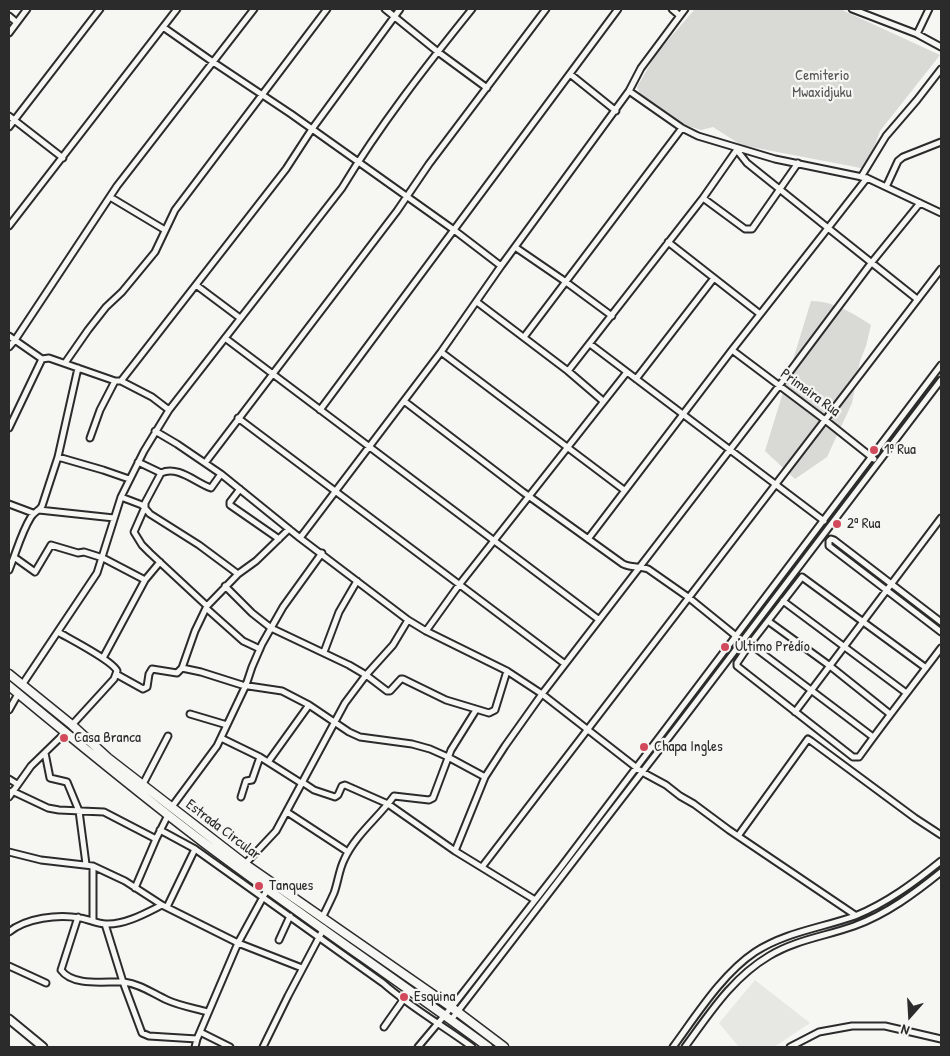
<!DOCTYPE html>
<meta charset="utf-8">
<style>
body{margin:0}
#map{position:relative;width:950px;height:1056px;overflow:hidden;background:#f6f6f2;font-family:"Patrick Hand",sans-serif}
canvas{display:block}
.frame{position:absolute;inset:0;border:10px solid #2b2b2b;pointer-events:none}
.north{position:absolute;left:885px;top:991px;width:50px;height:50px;-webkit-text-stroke:4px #f6f6f2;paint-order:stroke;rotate:199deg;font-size:14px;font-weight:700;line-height:20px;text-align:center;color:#2b2b2b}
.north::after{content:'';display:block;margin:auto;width:18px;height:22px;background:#2b2b2b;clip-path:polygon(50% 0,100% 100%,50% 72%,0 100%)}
</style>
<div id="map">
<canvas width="950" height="1056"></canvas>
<div class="frame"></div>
<div class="north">N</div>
</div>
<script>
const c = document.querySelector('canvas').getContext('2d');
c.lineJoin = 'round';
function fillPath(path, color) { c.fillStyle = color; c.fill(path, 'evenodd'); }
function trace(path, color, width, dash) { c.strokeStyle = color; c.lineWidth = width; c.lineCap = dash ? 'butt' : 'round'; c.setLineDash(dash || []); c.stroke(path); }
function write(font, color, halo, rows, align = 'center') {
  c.font = font + ' "Patrick Hand",sans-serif'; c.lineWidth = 4.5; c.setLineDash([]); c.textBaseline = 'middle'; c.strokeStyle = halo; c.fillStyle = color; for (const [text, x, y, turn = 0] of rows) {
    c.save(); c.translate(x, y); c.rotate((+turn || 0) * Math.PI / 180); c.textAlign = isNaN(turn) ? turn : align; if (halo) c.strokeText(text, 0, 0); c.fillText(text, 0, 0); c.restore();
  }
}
fillPath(new Path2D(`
 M755,980L810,1023L774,1047H739L719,1023Z`), '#e7e7e3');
fillPath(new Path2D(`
 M695,9H840L940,55L880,131L866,169L741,145L713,127L701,130L679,123L644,102L637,87L656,54Z
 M811,301C833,301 853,313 871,325L866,346L860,361L852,403L827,457L795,479L765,451Z`), '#d9d9d5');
const street = new Path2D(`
 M385,9L438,52L487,88
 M672,9L679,15
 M685,9L641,68L629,91L682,128L698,136L775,159L867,178L941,213
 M852,9L917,34L941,47
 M9,16L16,22
 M163,27L213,62L291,114L454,230L501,266
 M9,33L27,9
 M917,34L929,9
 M570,74L616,111
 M9,116L63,158
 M9,127L100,9
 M736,149L747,163L828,228L867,178
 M861,177L886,136L917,100L941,69
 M886,187L898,161L903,157L941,142
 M110,197L165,230
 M703,198L745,229H752L798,163
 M9,226L177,9
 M668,242L760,314
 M515,247L566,282L612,316
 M196,285L240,318
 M477,302L568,371L603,401
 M9,336L42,359L49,358L115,381H121L152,397L169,410
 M524,337L682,128
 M225,338L598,619
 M590,344L824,521
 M9,347L15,340L117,186L254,9
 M732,350L825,420L874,459
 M441,352L624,490
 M65,363L88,330L106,307L122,292L155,252L175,210L327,9
 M568,371L703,198L738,148
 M636,379L714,278
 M121,381L286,169L312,129L400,9
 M404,401L523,492L623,564C631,568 639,566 648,569L688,597L736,636
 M320,410L618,9
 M238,418L565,664
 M9,428L42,359
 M155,431L177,444L221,474L300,538L408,620L426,631L507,671L542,694L642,772L666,785L680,796L694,804L729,830L855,915
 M90,438L100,410L115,381
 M58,457L103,470L129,479
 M138,462L161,473
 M205,463L397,211L429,164L546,9
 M240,489L230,502V505L279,539
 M121,497L142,505L150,514L199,545L238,574
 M9,504L33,513
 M39,510L114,518
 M300,538L441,352L501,266L629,91
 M588,539L732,350L828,228L917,299
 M14,557L35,572L51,545L78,553L84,552L103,558L145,580
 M9,570C16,553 21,533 31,517C34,512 39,511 42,506L58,457L78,368
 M225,586L252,613L271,628L349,665L366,675L387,691H390L401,679H403L446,700L489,713L495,710L507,671
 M783,601L905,692
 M207,606L150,553L142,545L134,532L145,507V503L161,473C178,465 196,483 211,488L221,474
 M206,608L243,641L260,649
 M768,621L830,666L890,714
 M941,622L834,540L831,539L829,541V546L941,632
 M426,631L459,585L627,372
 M58,632C70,639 113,661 117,671L114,679L72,725
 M750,644L873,737
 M324,652L339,612L357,581
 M103,658L145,580L160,562
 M182,668L195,631L207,606L238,574L256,561L289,529
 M926,668L802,577L750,644L737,663V666L853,757H859C886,719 914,684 941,648
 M116,674L143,689L147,687L149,674L152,669L177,673L182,668L201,672L242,685L282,691L309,705L349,732L360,737L412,744L430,749L448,757L485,777
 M22,685L97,573L121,497L144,451L169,410L342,188C380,125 426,66 472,9
 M9,710L18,694
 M795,712L941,518
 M190,714L227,725
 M221,738L260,757L301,783
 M45,753L50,778L67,782L79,811L86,864
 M268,762L309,705
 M9,779L17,784
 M302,782L314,790L335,797L338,795L342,786L345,785L388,804L455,851L535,900
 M142,786L168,736
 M12,791L48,808L59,810L104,812L156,839
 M9,797L31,766L66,732
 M241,797L246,781L252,780L260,757
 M171,808L217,746L246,685L252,667L262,644L283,607L322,553
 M287,812L348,852
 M160,830L195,849L383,983C410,1007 442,1025 472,1047
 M738,836L808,739L811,741L915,818L941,835
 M455,851L485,777L505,746L542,694L779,386L872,262L920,203
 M9,852L41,860L93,866L125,881L162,905L238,943L302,968
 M245,864L276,831L345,703L366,675L393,645L408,620
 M482,867L941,269
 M135,888L156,839L168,815
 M167,907L195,849
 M78,917L61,970C73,987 106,981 124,982C140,984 152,993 167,1000C180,1006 194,1008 208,1012
 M322,918C326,910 330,902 334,893C338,882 339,870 344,860C355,835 379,817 394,796L429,800L433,798L451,750L476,710
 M93,921V866
 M105,924L123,982L142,1033L149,1036L197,1039
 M9,932C26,918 58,914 80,918C88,919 98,924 106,924C125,925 146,913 162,905
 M279,940L290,916
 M9,966L46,983
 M451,1020L683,719L941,380
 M384,1027L403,1000
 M200,1032L230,1047
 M195,1047L197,1039L238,943L268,888
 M263,1047L288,996L324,928
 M418,1047L455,1003L561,867L941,365
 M673,1047C696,1016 722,974 755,952C786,932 821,928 855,916C887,903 915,882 941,861
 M685,1047C710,1013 732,978 769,956C795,940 826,936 854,926C887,914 915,893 941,872
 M790,1047L819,1032L852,1026H885L941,1039`);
const secondary = new Path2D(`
 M9,1019L43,1047`);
const primary = new Path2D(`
 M9,674L72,725L108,758L245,864L451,1007L504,1047
 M9,686C73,739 137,792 203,842C296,912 394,978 488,1047`);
trace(street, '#2b2b2b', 9);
trace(secondary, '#2b2b2b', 11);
trace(primary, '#2b2b2b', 11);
trace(street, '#f6f6f2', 5);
trace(secondary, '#f6f6f2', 7);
trace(primary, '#f6f6f2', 8);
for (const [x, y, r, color] of [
 [874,450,5,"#d1495b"],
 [837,524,5,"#d1495b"],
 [725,647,5,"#d1495b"],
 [64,738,5,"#d1495b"],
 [644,747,5,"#d1495b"],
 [259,886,5,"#d1495b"],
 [404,997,5,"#d1495b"]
]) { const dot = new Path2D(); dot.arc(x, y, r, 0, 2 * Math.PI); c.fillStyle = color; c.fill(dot); trace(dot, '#f6f6f2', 2); }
write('15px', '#565656', '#f6f6f2', [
 ["Cemiterio",822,76],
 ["Mwaxidjuku",822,93]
]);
write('15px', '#2b2b2b', '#f6f6f2', [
 ["Primeira Rua",810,393,36],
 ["Estrada Circular",223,830,37]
]);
write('15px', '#2b2b2b', '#f6f6f2', [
 ["1ª Rua",884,450],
 ["2ª Rua",847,524],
 ["Último Prédio",735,647],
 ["Casa Branca",74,738],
 ["Chapa Ingles",654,747],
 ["Tanques",269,886],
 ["Esquina",414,997]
], 'left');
</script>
